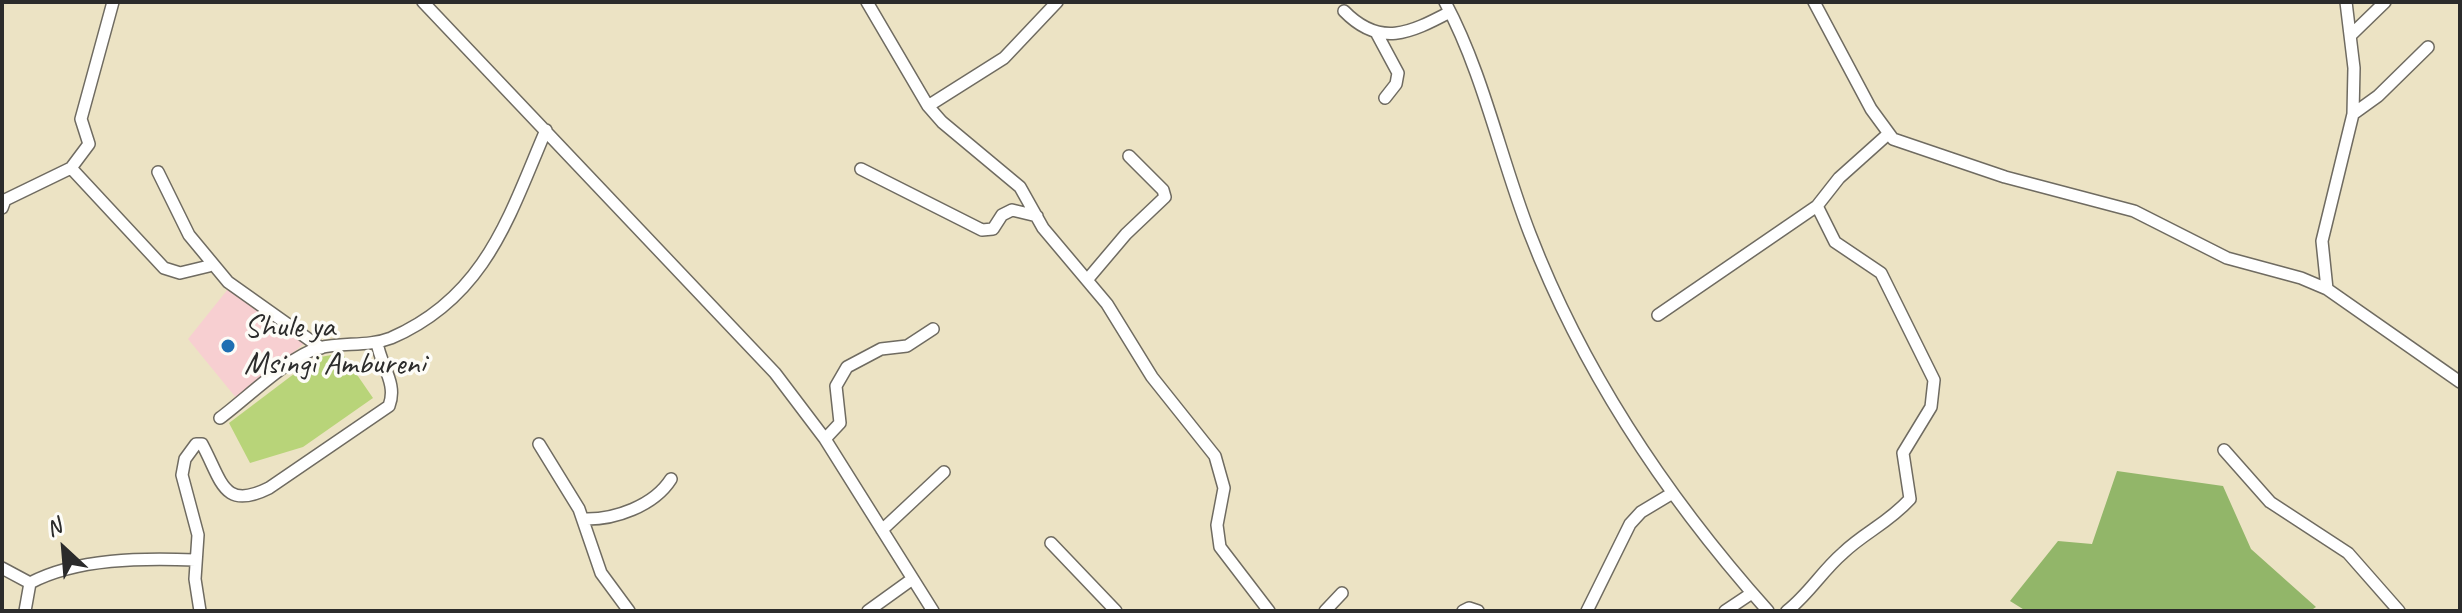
<!DOCTYPE html>
<style>
body{margin:0}
#map{position:relative;width:2462px;height:613px;overflow:hidden;background:#ece3c4;font-family:Caveat,sans-serif}
canvas{display:block}
.frame{position:absolute;inset:0;border:4px solid #2b2b2b;pointer-events:none}
.north{position:absolute;left:24px;top:509px;width:80px;height:80px;-webkit-text-stroke:6px #fdfcf7;paint-order:stroke;rotate:334deg;font-size:22px;font-weight:700;line-height:32px;text-align:center;color:#2b2b2b}
.north::after{content:'';display:block;margin:auto;width:28px;height:36px;background:#2b2b2b;clip-path:polygon(50% 0,100% 100%,50% 72%,0 100%)}
</style>
<div id="map">
<canvas width="2462" height="613"></canvas>
<div class="frame"></div>
<div class="north">N</div>
</div>
<script>
const c = document.querySelector('canvas').getContext('2d');
c.lineJoin = 'round';
function fillPath(path, color) { c.fillStyle = color; c.fill(path, 'evenodd'); }
function trace(path, color, width, dash) { c.strokeStyle = color; c.lineWidth = width; c.lineCap = dash ? 'butt' : 'round'; c.setLineDash(dash || []); c.stroke(path); }
function write(font, color, halo, rows, align = 'center') {
  c.font = font + ' Caveat,sans-serif'; c.lineWidth = 7; c.setLineDash([]); c.textBaseline = 'middle'; c.strokeStyle = halo; c.fillStyle = color; for (const [text, x, y, turn = 0] of rows) {
    c.save(); c.translate(x, y); c.rotate((+turn || 0) * Math.PI / 180); c.textAlign = isNaN(turn) ? turn : align; if (halo) c.strokeText(text, 0, 0); c.fillText(text, 0, 0); c.restore();
  }
}
fillPath(new Path2D(`
 M228,289L306,342L237,399L188,339Z`), '#f7cfd1');
fillPath(new Path2D(`
 M342,353L373,398L303,447L250,463L229,423L315,358Z`), '#b8d479');
fillPath(new Path2D(`
 M2117,471L2223,486L2251,549L2316,607L2310,611H2026L2010,601L2058,541L2092,544Z`), '#92b669');
const minor = new Path2D(`
 M423,2L775,373L825,439L933,611
 M867,2L928,106L942,122L1020,187L1043,228L1107,304L1152,377L1215,456L1224,488L1217,525L1220,547L1269,611
 M1445,2C1484,75 1500,157 1530,234C1584,374 1668,499 1768,611
 M1814,2L1871,109L1893,139L2005,177L2134,211L2227,258L2301,278L2327,289L2460,382
 M1344,11C1380,48 1410,33 1450,12
 M1377,34L1398,73L1396,84L1385,98
 M2351,35L2385,2
 M928,106L1004,58L1057,2
 M2353,114L2378,96L2428,47
 M71,168L89,144L81,119L113,2
 M861,169L982,230L993,229L1002,215L1012,210L1037,216
 M158,172L189,235L228,282L321,348
 M2,208L5,200L71,168L164,268L180,273L209,266
 M1087,280L1126,234L1165,197L1163,190L1129,156
 M2327,289L2322,241L2353,114L2354,68L2346,2
 M1658,315L1817,206L1839,178L1887,135
 M220,418C246,399 289,356 319,348C343,342 368,347 391,338C486,297 509,216 546,130
 M825,439L840,423L836,386L847,367L881,349L907,346L933,329
 M539,444L579,509L601,573L629,611
 M2224,450L2270,502L2348,553L2399,611
 M584,519C614,520 654,506 671,479
 M882,530L944,472
 M1051,543L1116,611
 M2,568L30,583
 M25,611L30,583C77,558 143,558 195,560
 M200,611L195,579L198,535L182,475L185,459L196,444H202C222,481 223,511 269,488L389,406C398,383 380,365 377,342
 M868,611L911,580
 M1325,611L1342,593
 M1463,611L1469,608L1478,611
 M1587,611L1630,524L1641,512L1671,494
 M1725,611L1752,593
 M1787,611C1809,594 1822,571 1843,553C1865,532 1887,524 1910,499L1903,453L1931,407L1934,380L1881,273L1835,242L1817,206`);
trace(minor, '#6f6b61', 14);
trace(minor, '#fff', 11);
for (const [x, y, r, color] of [
 [228,346,8,"#1f6fb2"]
]) { const dot = new Path2D(); dot.arc(x, y, r, 0, 2 * Math.PI); c.fillStyle = color; c.fill(dot); trace(dot, '#fdfcf7', 3); }
write('32px', '#2b2b2b', '#fdfcf7', [
 ["Shule ya",244,328],
 ["Msingi Ambureni",244,365]
], 'left');
</script>
